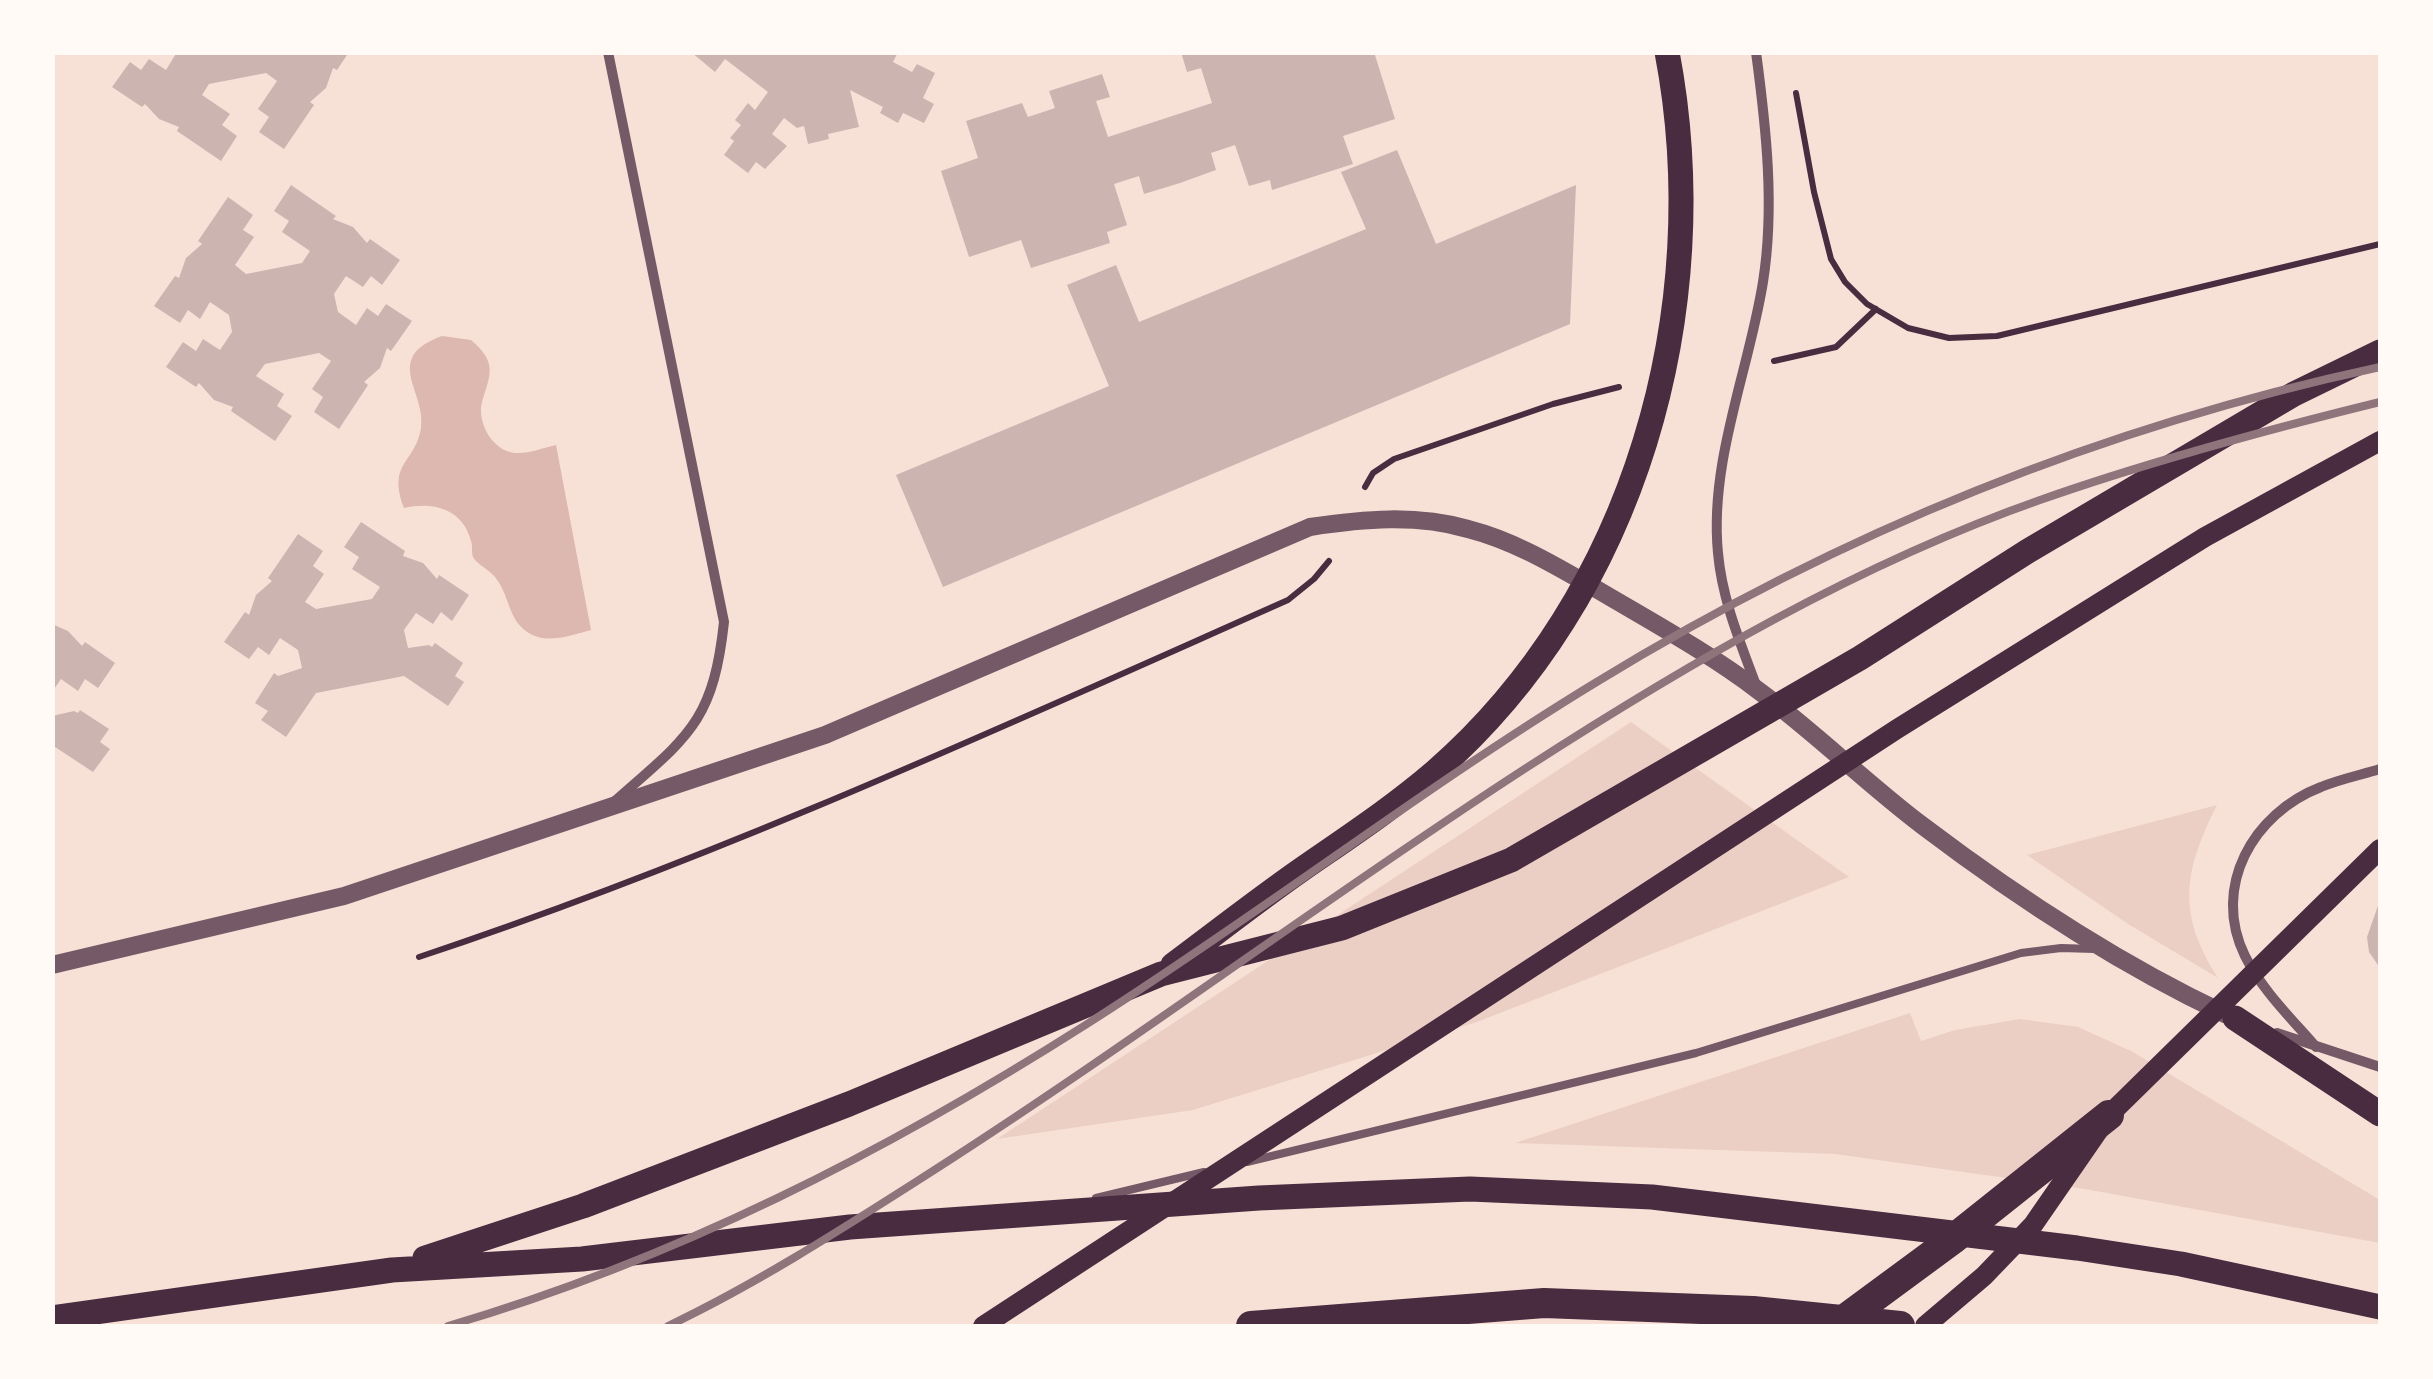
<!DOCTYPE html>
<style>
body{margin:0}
#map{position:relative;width:2433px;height:1379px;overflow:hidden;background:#f7e1d7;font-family:Montserrat,sans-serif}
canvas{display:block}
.frame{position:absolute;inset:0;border:55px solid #fffaf5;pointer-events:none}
</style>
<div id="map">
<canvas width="2433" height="1379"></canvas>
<div class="frame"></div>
</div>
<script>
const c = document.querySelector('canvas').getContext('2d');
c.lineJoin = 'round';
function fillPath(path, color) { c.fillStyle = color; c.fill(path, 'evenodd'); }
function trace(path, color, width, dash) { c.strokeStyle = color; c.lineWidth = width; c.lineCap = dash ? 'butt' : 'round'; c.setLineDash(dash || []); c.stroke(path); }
fillPath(new Path2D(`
 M1631,722L1849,877L1477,1022L1193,1110L997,1139Z
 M2217,805C2184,871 2176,912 2218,978L2128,924L2027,855Z
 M1910,1013L1921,1041L1955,1030L2020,1019L2078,1027L2131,1051L2380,1200V1243L2085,1189L1835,1154L1515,1143Z`), '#ebcfc5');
fillPath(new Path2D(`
 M442,336L471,340C497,362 491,373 482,402C477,420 490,447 510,452C522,456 543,448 556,445L591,630C575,634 554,642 538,637C507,627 512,598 495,577C490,570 476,564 473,557C471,552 473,546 471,541C463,509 433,501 404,508C387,462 415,464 421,428C427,392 381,358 442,336Z`), '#dcb8b0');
fillPath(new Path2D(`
 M177,52H349L337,70L333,68L326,88L310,102L314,105L284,149L259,132L269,117L258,109L277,81L266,73L209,84L202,95L230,114L222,125L237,136L221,161L177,131L179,127L159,119L145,104L142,107L112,87L130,62L141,70L149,59L166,70Z
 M691,52H898L893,62L912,72L917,64L935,73L923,98L934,104L924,123L903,113L898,123L880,113L883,107L850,90L859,127L828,134L829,139L808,144L804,126L797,128L784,118L772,134L787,146L765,169L756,162L748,173L724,155L734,141L730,138L741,125L735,120L748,103L755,110L768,92L725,59L715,72Z
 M1181,52H1374L1395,119L1343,136L1353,164L1272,190L1270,180L1249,186L1235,145L1211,153L1216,170L1180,183L1144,194L1139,176L1114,184L1127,225L1107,232L1110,243L1031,268L1021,240L969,257L941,171L978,158L966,121L1022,103L1028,117L1055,108L1049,91L1102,74L1110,97L1096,101L1108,137L1212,103L1201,68L1187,72Z
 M1397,150L1436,244L1576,185L1570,324L943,587L896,475L1109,386L1067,285L1116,265L1139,322L1366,229L1341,172Z
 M291,185L336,216L333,219L353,227L367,243L370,239L400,260L382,285L371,276L363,287L346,276L334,294L338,312L356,325L367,308L378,316L386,304L412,321L391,351L387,348L380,368L364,382L368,385L339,429L314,412L323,397L312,389L331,361L319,353L265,364L256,376L284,394L277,406L292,416L275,441L231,411L233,407L214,400L199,383L196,387L166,367L183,342L196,351L203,339L220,350L232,332L229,315L210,302L200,319L188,310L180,323L154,306L175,276L179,278L186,258L202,244L198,241L228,197L253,215L243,230L254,237L235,265L246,274L302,263L310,251L282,232L289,221L274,211Z
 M361,522L405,551L403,556L423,563L437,579L439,575L469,595L452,621L441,612L433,624L416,613L404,630L408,648L429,645L432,647L435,643L463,663L455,676L464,682L448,706L404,676L316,693L286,737L261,720L268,711L255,703L274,673L278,676L302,668L298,650L280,638L269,655L258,647L249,659L224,642L245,612L249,615L256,595L272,581L268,578L298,534L323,551L313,566L324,574L305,602L316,609L372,599L380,587L352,569L359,557L344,547Z
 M52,624L68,631L82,646L85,642L115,663L98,688L85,679L78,691L61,679L52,692Z
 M80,710L109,729L100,742L110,749L93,772L52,745V716L74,711L78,713Z
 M2380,900V968L2369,952L2367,937Z`), '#ccb4b1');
trace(new Path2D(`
 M1796,93L1814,192L1831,259L1845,282L1867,304L1908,328L1949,338L1997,336L2380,244
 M1774,361L1836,347L1876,309
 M1365,487L1373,473L1394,459L1553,404L1619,387
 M419,957C717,858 1002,727 1288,600L1314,579L1329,561`), '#4a2c40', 6);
trace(new Path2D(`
 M1247,1162L1696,1053L2021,953L2061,948L2094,949
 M1096,1198L1204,1172`), '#755966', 8);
trace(new Path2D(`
 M608,52L724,622C713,724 687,737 615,801
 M1756,52C1766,127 1775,206 1763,282C1749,370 1709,462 1718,553C1722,599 1740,642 1756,685
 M2277,1033L2380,1067
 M2316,1047C2291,1018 2262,990 2245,956C2211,887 2253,813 2321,787C2340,779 2361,775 2380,769`), '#755966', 10);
trace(new Path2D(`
 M52,965L344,896L825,735L1310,527C1363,519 1416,514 1468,529C1515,541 1556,566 1598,590C1652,622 1709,653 1759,691C1816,733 1866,783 1923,826C2018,898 2117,963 2225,1014`), '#755966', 18);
trace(new Path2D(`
 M983,1326L1897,729L2205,537L2380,441
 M1925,1326L1984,1276L2033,1225L2109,1115L2380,849`), '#4a2c40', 20);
trace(new Path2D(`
 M1173,965C1216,933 1258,900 1301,870C1347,838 1393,808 1436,771C1636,596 1716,309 1667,52
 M2235,1018L2380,1114
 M425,1258L583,1206L849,1104L1161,974L1342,928L1511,860L1860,658L2028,551L2294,394L2380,352
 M52,1318L392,1270L582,1259L850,1227L1259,1198L1470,1189L1652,1197L2077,1248L2181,1264L2380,1307`), '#4a2c40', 25);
trace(new Path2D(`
 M1838,1324L1952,1240L2109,1115
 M1251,1326L1544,1303L1753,1311L1900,1326`), '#4a2c40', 30);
trace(new Path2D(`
 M448,1326C676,1259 886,1152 1087,1024C1259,915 1421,789 1595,683C1838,534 2101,427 2380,367
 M668,1326C754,1285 834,1234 914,1183C1122,1051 1319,902 1526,768C1687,664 1858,564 2040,500C2151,461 2266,430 2380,402`), '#8f747c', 8);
</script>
